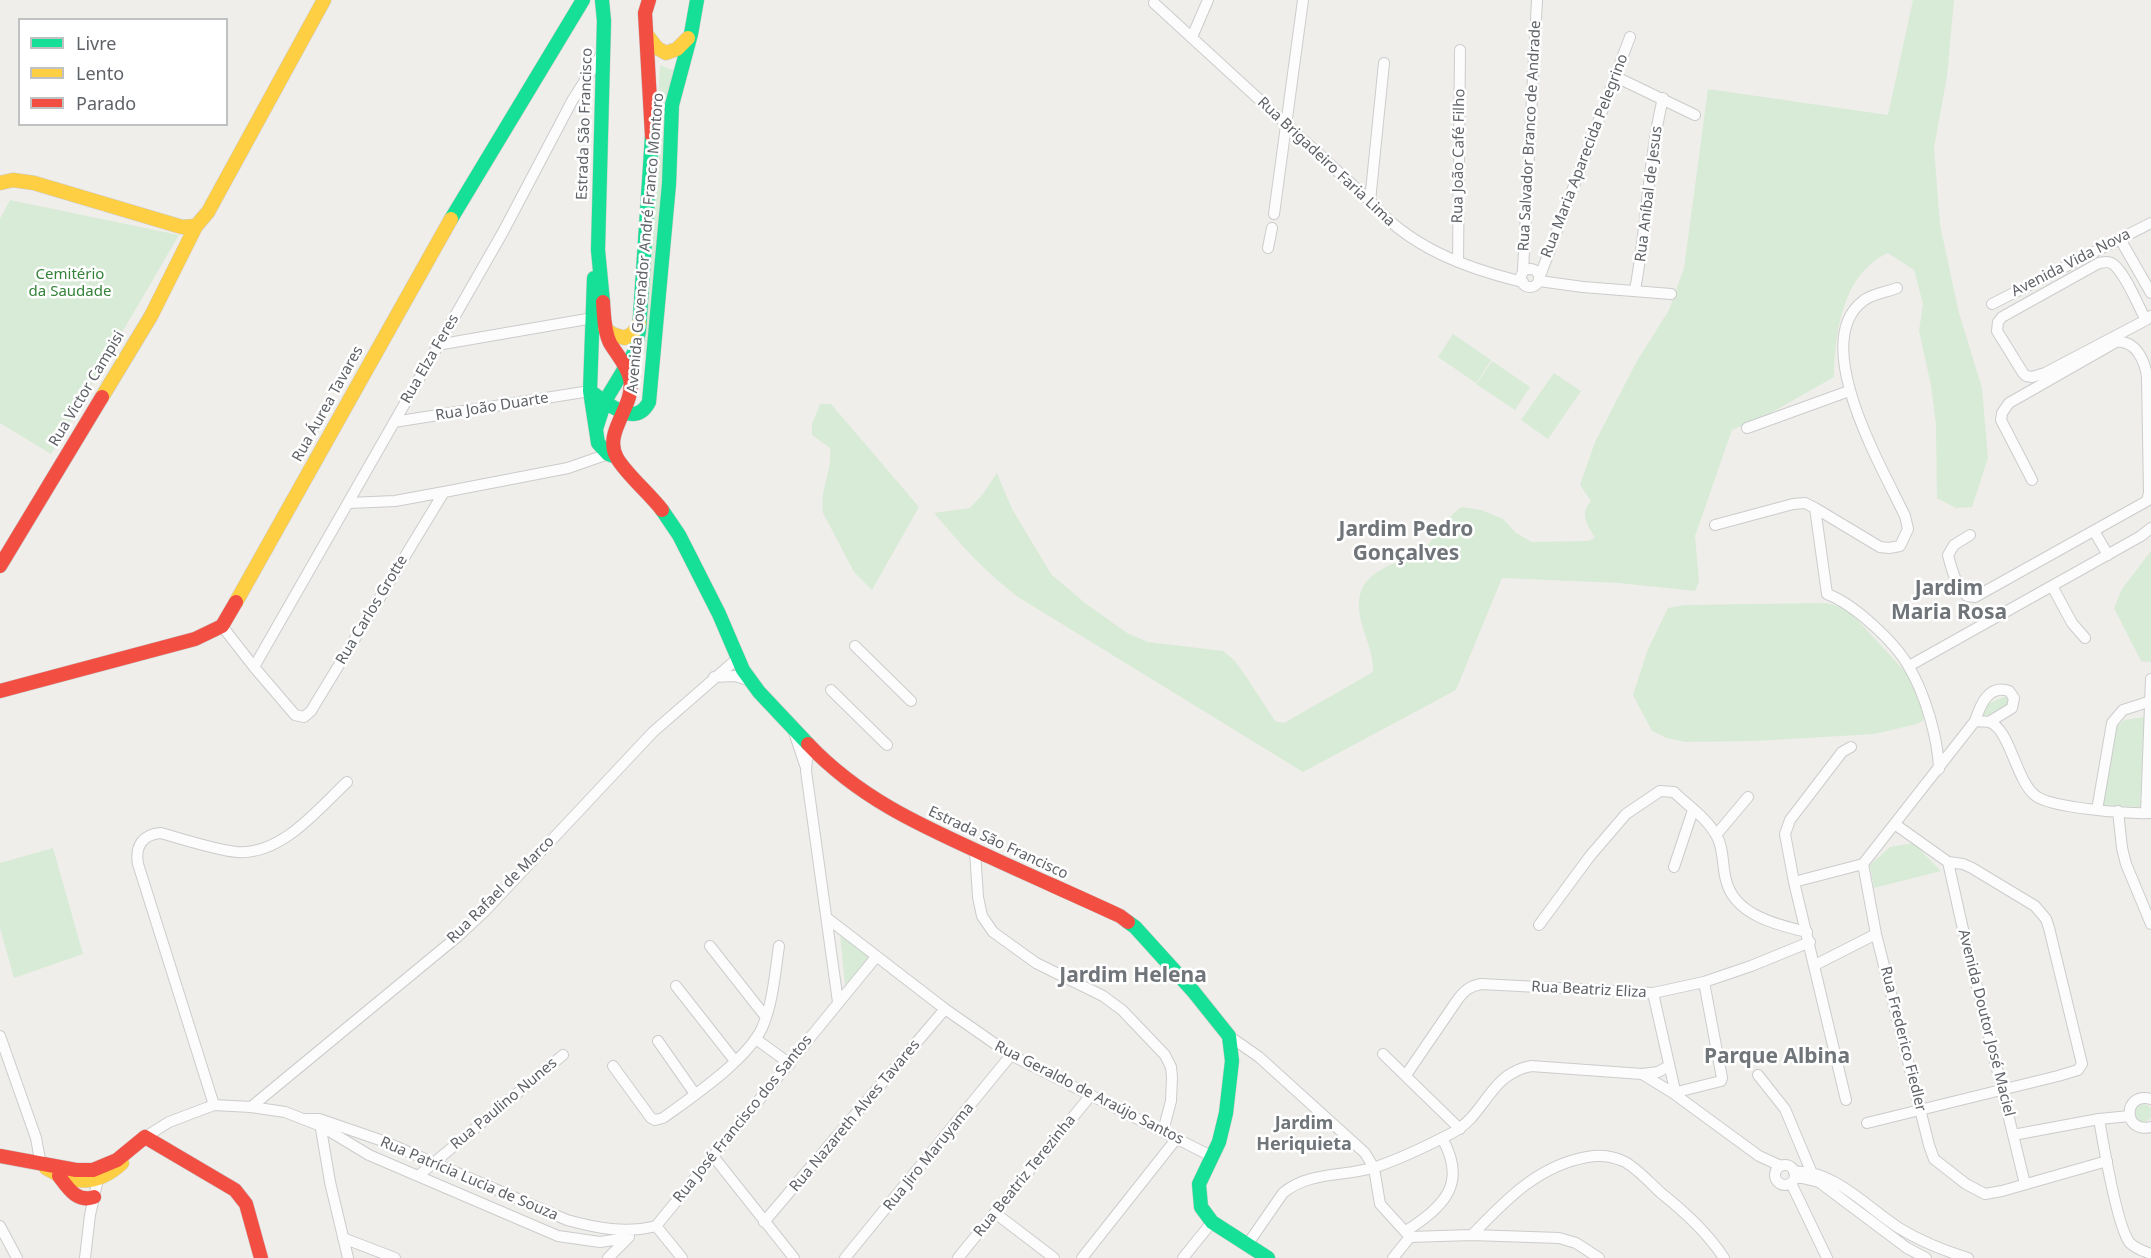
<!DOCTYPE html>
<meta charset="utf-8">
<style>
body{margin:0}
#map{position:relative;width:2151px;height:1258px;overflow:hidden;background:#efeeea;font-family:"Noto Sans",sans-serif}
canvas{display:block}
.legend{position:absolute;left:18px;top:18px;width:210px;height:108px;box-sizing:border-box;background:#fff;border:2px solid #bfc1c3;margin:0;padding:8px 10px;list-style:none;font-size:18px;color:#5f6368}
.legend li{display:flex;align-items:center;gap:12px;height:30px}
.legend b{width:30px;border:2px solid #bfc1c3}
</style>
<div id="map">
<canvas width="2151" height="1258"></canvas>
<ul class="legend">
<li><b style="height:8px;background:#16e098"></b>Livre</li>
<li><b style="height:8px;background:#ffcf43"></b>Lento</li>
<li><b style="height:8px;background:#f24e42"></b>Parado</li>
</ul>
</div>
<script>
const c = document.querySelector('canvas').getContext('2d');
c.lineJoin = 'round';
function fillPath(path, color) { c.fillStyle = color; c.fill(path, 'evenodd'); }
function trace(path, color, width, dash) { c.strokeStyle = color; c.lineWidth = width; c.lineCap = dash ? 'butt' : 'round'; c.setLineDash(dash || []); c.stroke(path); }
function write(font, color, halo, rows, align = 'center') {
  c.font = font + ' "Noto Sans",sans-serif'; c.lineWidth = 5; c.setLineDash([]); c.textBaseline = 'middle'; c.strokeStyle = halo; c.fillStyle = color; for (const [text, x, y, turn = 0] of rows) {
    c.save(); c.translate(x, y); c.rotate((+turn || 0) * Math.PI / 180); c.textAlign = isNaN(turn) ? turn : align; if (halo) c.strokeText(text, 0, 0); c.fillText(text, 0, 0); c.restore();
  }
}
fillPath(new Path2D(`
 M1913,0H1954L1947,76L1934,148L1940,225L1959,313L1982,388L1988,458L1972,507L1956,508L1937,498L1936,424L1931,385L1919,331L1923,304L1914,270L1888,253C1842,274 1835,333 1834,377L1769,414L1732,430L1695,536L1699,581L1695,591L1619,583L1502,578L1456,690L1303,772L1018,597C986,573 960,544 934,513L970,508L983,494L997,473L1012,509L1051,574L1085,603L1127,633L1148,642L1223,651L1234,660L1247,678L1275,721L1284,723L1373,672C1374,648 1359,629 1359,605C1359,565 1406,565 1428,545C1432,541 1435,534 1438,530C1445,521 1453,514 1461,507L1481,510L1503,519L1516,533L1532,542L1588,541L1595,538C1587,523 1579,515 1591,501L1580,485L1595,442L1637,361L1669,310L1684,268L1708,89L1888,115Z
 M660,65L669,69L677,70L666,134L648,357L644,353Z
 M10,200L179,235L51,454L0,423V219Z
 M1453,334L1491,360L1476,383L1438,357Z
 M1492,361L1530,387L1515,410L1476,384Z
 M1554,373L1581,391L1548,439L1521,420Z
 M820,404H831L919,507L872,590L854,572L823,513C819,490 833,470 830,448L812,435V424Z
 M2151,551V662L2141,661L2114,608L2122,589Z
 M1827,603L1847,609L1901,667L1915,683L1924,720L1917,724L1874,734L1756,741L1686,742L1667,738L1652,731L1633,695L1648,649L1668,608L1684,605Z
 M2006,696L2012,704L1983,718L1981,707Z
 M2145,717L2140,807L2102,806L2112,732L2124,720Z
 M1913,843L1941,871L1874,888L1870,865L1890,847Z
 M53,848L83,954L14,978L0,928V863Z
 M840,934L871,957L845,985Z
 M2134 1113a9 9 0 1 1 18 0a9 9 0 1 1-18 0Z`), '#d8ebd6');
const street = new Path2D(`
 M1154,3L1370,201C1409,247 1465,268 1523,282
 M1192,37L1208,0
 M1616,77L1695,115
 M1370,201L1384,63
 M1274,214L1303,0
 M2120,239L2151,293
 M1268,248L1272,228
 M1458,262L1460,50
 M1521 278a9 9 0 1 1 18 0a9 9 0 1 1-18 0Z
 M1523,271L1537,0
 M1540,276L1630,37
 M1539,281L1583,287L1671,294
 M1635,290C1647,226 1648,161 1663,98
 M1992,304L2151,223
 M2146,320C2138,306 2126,274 2113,264C2109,261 2104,262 2099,263L2002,317L1998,322L1997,331L2023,373L2026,376L2032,377L2045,373L2146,320L2151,316
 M437,345L593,318
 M394,422L590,391
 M1747,428L1849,391
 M349,503L395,501L444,492L568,468L608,454L611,450
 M1815,508L1827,594C1854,604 1895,642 1909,667C1925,694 1938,738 1939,769
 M1715,525L1793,504L1805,503L1815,508L1880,547L1889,548L1900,546L1908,529L1905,516C1883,469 1808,343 1863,301C1871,294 1887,292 1897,288
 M2094,531L2108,555
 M1970,535L1954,545L1948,555C1952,571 1956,585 1967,596L1975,597L2147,501L2149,493L2147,377C2145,361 2136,340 2116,342L2009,403L2002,413L2001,420L2032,480
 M2052,586L2072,623L2085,638
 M222,626L254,667L295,715L304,717L311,711L444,492
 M855,646L911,701
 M1909,666L2141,536L2151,528
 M254,667L503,232L572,101L603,52
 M714,677L735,676L751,681
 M831,690L887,745
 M1975,721C1980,706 1988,684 2009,691L2014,698L2012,708L1989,722
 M793,729L805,765
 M812,750L807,758L806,771L838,1002
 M2097,810L2112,723L2123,710L2151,701
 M2118,811L2122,848L2126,864L2151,924
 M2146,813L2151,679
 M1716,835L1748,797
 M975,851L978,897L982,916L993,932L1036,963L1103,996L1122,1010L1165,1055L1171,1067L1172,1077L1171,1101L1163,1131
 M1948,862L1962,925L2025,1184
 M1863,864L1876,934L1929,1145L1934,1159L1966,1184L1985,1194L2002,1191L2107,1161
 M1674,867L1693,810
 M1794,882L1863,864L1975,721C1979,722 1986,721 1989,722C2010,728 2016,782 2036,796C2052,808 2129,814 2151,813
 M827,918L945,1009L1011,1055L1211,1156
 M1539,925L1590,856L1626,814L1660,791L1674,792C1687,805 1707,818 1716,835C1724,847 1722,866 1726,880C1734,915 1777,925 1807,932
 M710,946L765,1016
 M1815,965L1876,934
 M676,986L735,1061
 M1653,993L1674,1086L1673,1093
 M0,1036L36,1138L41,1165
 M1229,1036L1259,1057L1365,1153L1374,1168L1380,1204L1410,1237
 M756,1039L790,1064
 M658,1041L695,1094
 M1383,1054L1460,1129
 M613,1066L651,1118L655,1120L663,1118C692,1097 747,1060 762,1028C773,1003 775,973 779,946
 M1642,1074L1658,1072L1669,1066
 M1406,1075L1458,999C1465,990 1470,986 1481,984L1653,993L1704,982L1751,966L1810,942
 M1758,1075L1785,1109L1811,1171
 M1673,1093L1721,1081L1722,1078L1704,982
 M2151,1099C2123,1091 2122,1134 2151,1127
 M1846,1100L1794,882L1785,834L1790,820L1842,752L1851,747
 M214,1105L138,864C135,847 142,834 161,833C182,839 216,850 237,852C282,855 318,809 347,782
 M251,1107L457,937L485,911L653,732L738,658
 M306,1119H319L383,1141L567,1220C596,1228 626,1234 656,1226L876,957
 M2099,1119C2103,1142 2117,1228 2130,1243C2136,1249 2143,1251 2151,1254
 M320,1123L330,1182L348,1258
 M1867,1123L2058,1076L2078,1070L2082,1064L2049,928L2046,919L2035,906L1972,868L1963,864L1948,862L1896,825
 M2013,1135L2099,1119L2130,1116
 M145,1137L169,1122L214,1105L251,1107L285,1112L321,1126L369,1155L558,1236L600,1242L627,1238
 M713,1156L794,1258
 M1775 1175a10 10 0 1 1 20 0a10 10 0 1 1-20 0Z
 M1794,1172C1832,1168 1869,1209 1899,1228C1920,1241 1945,1251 1968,1258
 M418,1176L563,1055
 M1795,1178H1802L1819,1182L1907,1248L1926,1258
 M1791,1183L1827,1258
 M995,1213L1054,1258
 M764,1222L945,1009
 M0,1226L17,1258
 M656,1226L682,1258
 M1406,1231C1444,1206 1468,1184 1442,1138
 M1472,1235C1505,1201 1537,1166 1587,1157C1598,1155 1612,1156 1623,1161C1635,1166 1651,1184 1661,1193C1685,1212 1707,1232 1724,1258
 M343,1238L395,1258
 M1247,1245L1283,1193C1309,1171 1345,1177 1376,1167C1402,1158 1427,1146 1452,1133C1486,1115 1489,1074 1531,1066L1642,1074L1673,1093L1759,1156L1781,1166
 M85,1258L90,1215L98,1179
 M608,1258L629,1237
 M845,1258L1011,1055
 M958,1258L1091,1095
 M1082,1258L1177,1138
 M1183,1258L1212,1222
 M1393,1258L1410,1237L1472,1235L1559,1238L1576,1243L1599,1258`);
const fast = new Path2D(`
 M602,0L604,21L598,250L603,302
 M451,219L583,0
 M594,278L590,391L598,443L608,454L616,457
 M590,391C607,403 635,429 649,402L669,184L672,105L691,34L697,0
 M596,429L605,401L634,353L639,331L652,136
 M662,510L679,535L719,614L743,670L759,692L808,744
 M1128,922L1135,927L1193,991L1229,1036L1232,1061L1226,1113L1219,1142L1199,1184L1201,1207L1212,1222L1268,1258`);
const slow = new Path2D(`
 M647,35L657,48L666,53L677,49L688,38
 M0,183L13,180L34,183L182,227L196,226L208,212L324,0
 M605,328L612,334L625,338L633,333L639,323
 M102,397L151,316L196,226
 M236,602L451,219
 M46,1168C74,1185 97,1186 122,1163`);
const jam = new Path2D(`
 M649,0L645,13L652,136
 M603,302C604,315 604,331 610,343C617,355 627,365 630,379C636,406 602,432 617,458C626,474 650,494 662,510
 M0,566L102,397
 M0,691L195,639L222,626L236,602
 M808,744C860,799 922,826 990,857C1033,877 1077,896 1120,916L1128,922
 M0,1156L76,1170H93L117,1160L145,1137L235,1190L246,1204L261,1258
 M59,1176C68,1188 77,1203 94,1197`);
trace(street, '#cbcccc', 12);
trace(fast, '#cacacb', 15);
trace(slow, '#cacacb', 15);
trace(jam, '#cacacb', 15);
trace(street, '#fdfcfc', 10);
trace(fast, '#16e098', 14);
trace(slow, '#ffcf43', 14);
trace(jam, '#f24e42', 14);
write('15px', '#5f6368', '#fff', [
 ["Estrada São Francisco",585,124,-88],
 ["Rua Salvador Branco de Andrade",1530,136,-87],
 ["Rua João Café Filho",1459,156,-89],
 ["Rua Maria Aparecida Pelegrino",1585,156,-69],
 ["Rua Brigadeiro Faria Lima",1326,162,43],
 ["Rua Aníbal de Jesus",1649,194,-83],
 ["Avenida Govenador André Franco Montoro",646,243,-85],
 ["Avenida Vida Nova",2071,263,-27],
 ["Rua Elza Feres",430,359,-60],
 ["Rua Victor Campisi",87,389,-59],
 ["Rua Áurea Tavares",328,404,-61],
 ["Rua João Duarte",492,407,-9],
 ["Rua Carlos Grotte",372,610,-59],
 ["Estrada São Francisco",998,843,25],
 ["Rua Rafael de Marco",501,890,-45],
 ["Rua Beatriz Eliza",1589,990,3],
 ["Avenida Doutor José Maciel",1986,1023,76],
 ["Rua Frederico Fiedler",1903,1039,76],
 ["Rua Geraldo de Araújo Santos",1089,1093,27],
 ["Rua Paulino Nunes",504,1104,-40],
 ["Rua Nazareth Alves Tavares",855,1116,-50],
 ["Rua José Francisco dos Santos",743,1119,-51],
 ["Rua Jiro Maruyama",929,1157,-51],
 ["Rua Beatriz Terezinha",1025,1176,-51],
 ["Rua Patrícia Lucia de Souza",469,1179,23]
]);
write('15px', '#348238', '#fff', [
 ["Cemitério",70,275],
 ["da Saudade",70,292]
]);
write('bold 18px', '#70757a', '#fff', [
 ["Jardim",1304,1124],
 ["Heriquieta",1304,1145]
]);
write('bold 21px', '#70757a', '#fff', [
 ["Jardim Pedro",1406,530],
 ["Gonçalves",1406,554],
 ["Jardim",1949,589],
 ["Maria Rosa",1949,613],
 ["Jardim Helena",1133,976],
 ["Parque Albina",1777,1057]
]);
</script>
